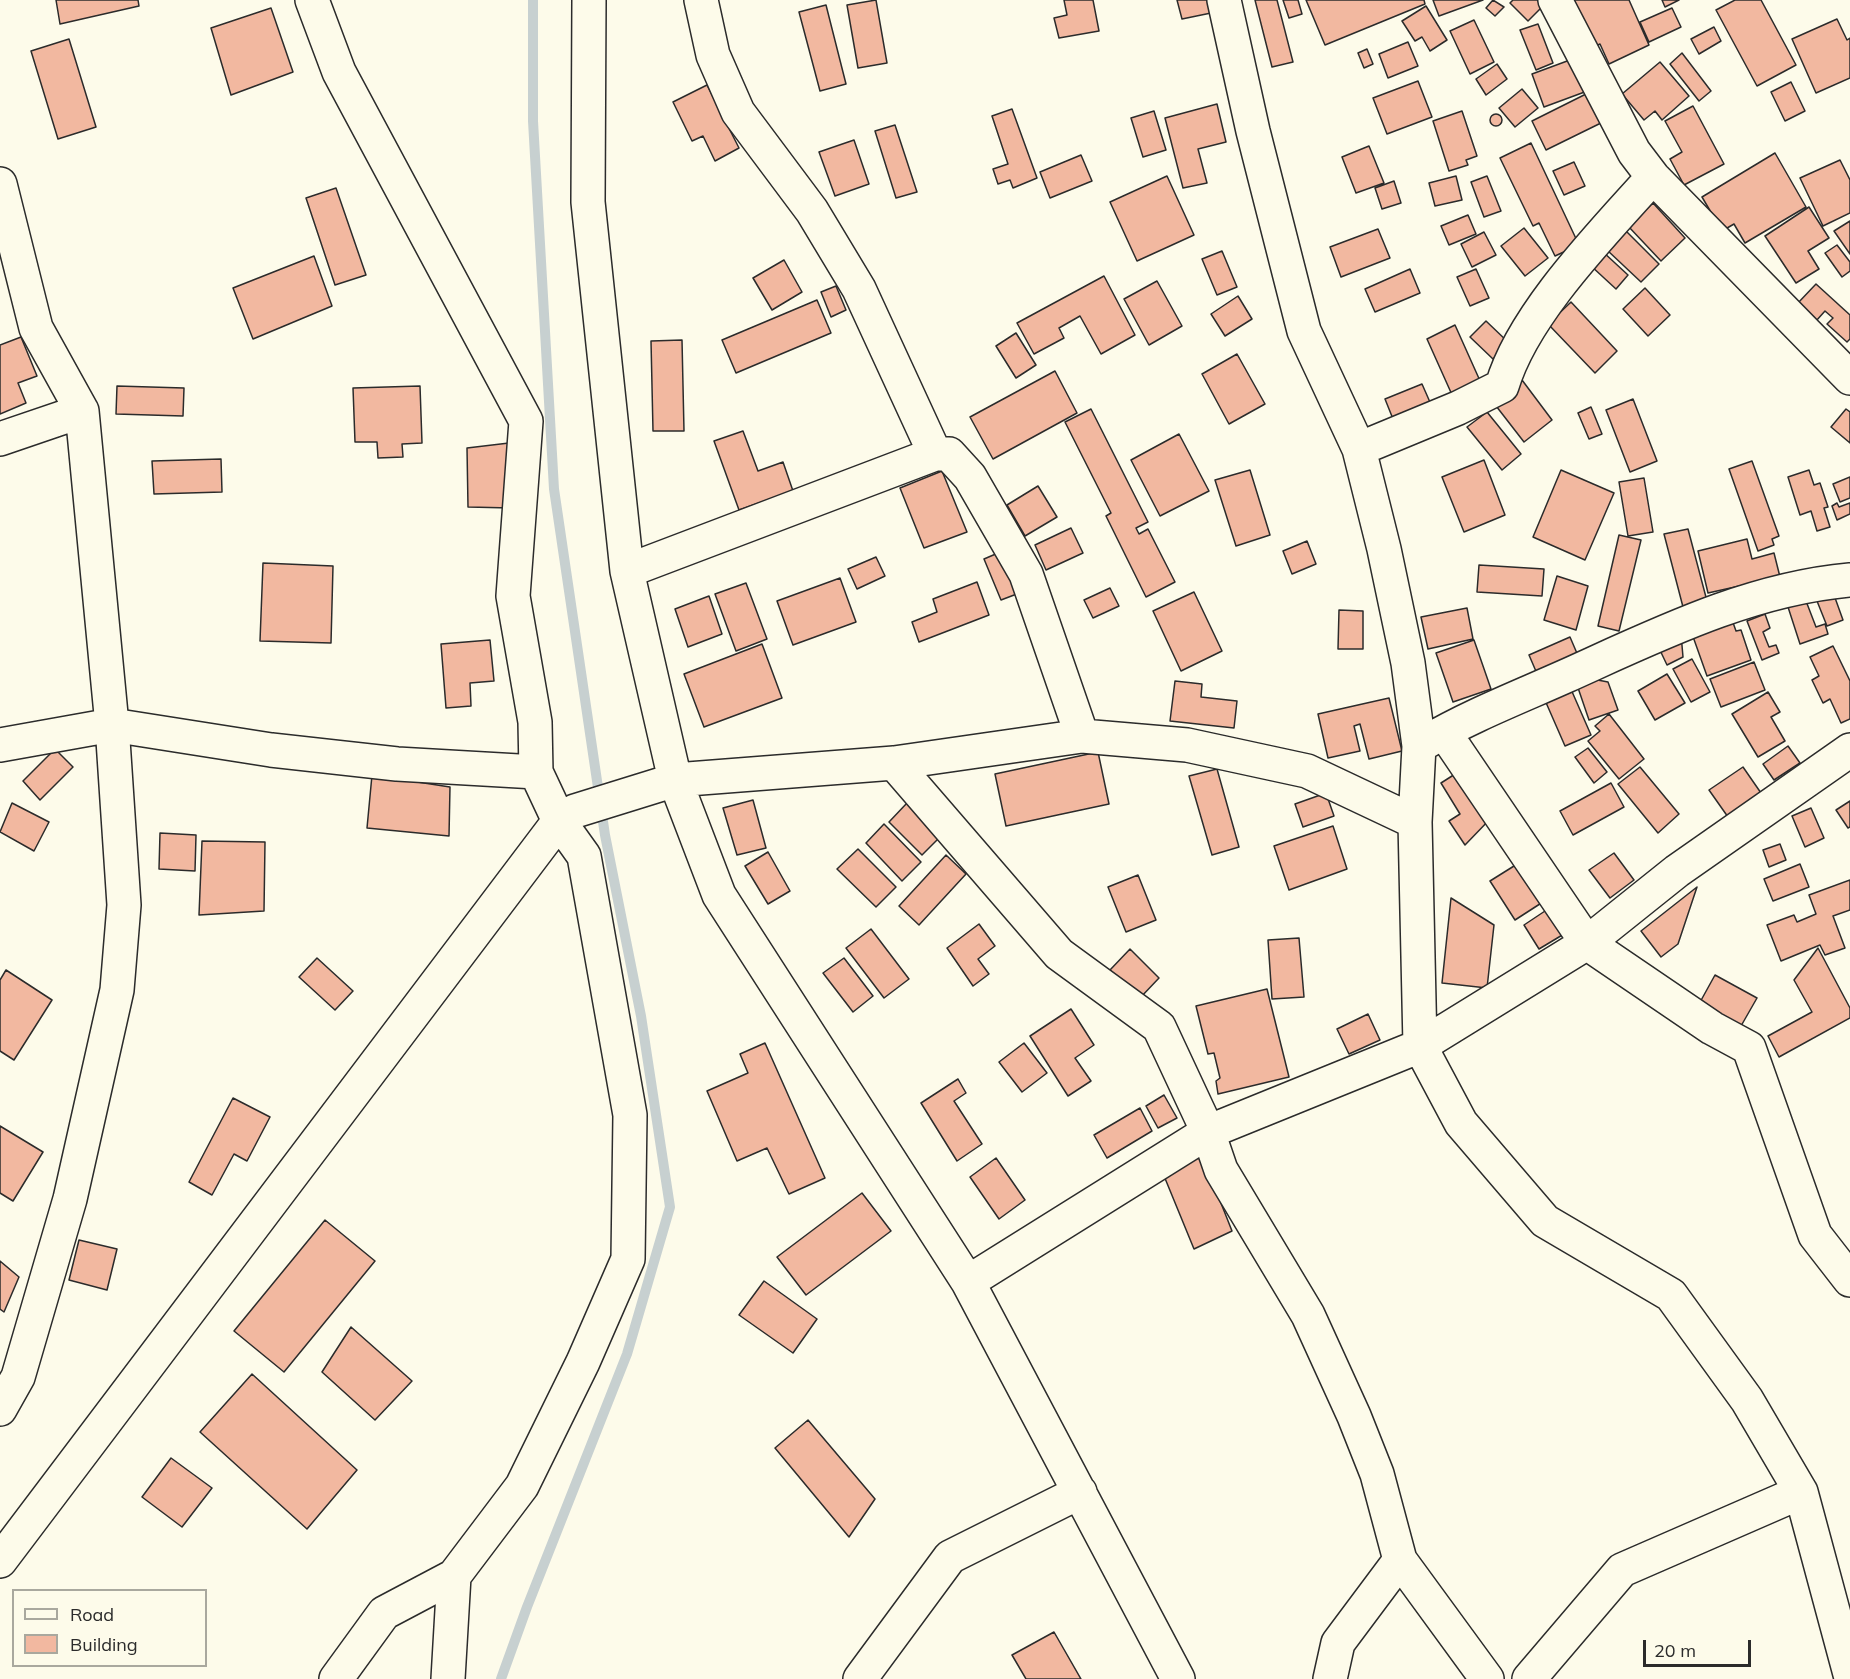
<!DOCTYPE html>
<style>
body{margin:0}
#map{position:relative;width:1850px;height:1679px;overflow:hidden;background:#fdfbea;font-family:Mulish,sans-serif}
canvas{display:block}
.legend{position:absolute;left:12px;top:1589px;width:195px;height:78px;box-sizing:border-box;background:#fdfbea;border:2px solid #a9a89e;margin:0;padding:8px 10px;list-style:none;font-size:18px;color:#2b2b2b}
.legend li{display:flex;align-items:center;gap:12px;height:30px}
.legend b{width:30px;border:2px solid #a9a89e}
.scale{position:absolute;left:1643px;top:1640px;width:108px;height:27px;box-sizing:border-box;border:3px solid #2b2b2b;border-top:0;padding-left:8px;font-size:18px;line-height:21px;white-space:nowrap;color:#2b2b2b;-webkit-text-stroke:4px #fdfbea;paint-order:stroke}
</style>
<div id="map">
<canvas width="1850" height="1679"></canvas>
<ul class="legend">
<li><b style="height:8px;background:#fdfbea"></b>Road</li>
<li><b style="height:16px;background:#f2b8a0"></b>Building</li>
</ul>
<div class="scale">20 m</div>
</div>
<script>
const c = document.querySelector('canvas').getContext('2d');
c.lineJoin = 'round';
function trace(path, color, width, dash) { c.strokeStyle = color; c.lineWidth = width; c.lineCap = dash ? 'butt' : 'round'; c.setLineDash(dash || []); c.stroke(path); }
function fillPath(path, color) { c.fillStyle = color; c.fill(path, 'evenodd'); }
trace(new Path2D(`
 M501,1679L527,1607L627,1354L670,1207L641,1016L605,835L554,489L533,121V0`), '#c7d0d0', 10);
const building = new Path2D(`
 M56,0H138L139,6L60,24Z
 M876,0L887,63L858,68L847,5Z
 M1064,0H1093L1099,31L1059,38L1054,18L1067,15Z
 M1177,0H1209L1211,13L1182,19Z
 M1255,0H1277L1293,62L1272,67Z
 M1283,0H1298L1302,14L1289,18Z
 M1306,0H1424L1425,4L1325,45Z
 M1433,0H1483L1439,16Z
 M1493,0L1504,7L1495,16L1486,8Z
 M1513,0H1549L1528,21L1510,3Z
 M1566,0H1629L1649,45L1609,64L1600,44L1589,49Z
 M1662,0H1679L1665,7Z
 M1735,0H1761L1796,65L1757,86L1716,10Z
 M826,5L846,84L820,91L799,12Z
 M1426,6L1447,40L1430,51L1422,37L1415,41L1402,21Z
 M271,8L293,72L231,95L211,28Z
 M1672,8L1681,27L1649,42L1640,22Z
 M1837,19L1847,40L1850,38V78L1816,93L1792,39Z
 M1474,20L1494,62L1470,74L1450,31Z
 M1538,24L1553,63L1536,70L1520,30Z
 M1714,27L1721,41L1699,54L1691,39Z
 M69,39L96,127L58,139L31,51Z
 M1408,42L1418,66L1388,78L1379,54Z
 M1367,49L1373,64L1364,68L1358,53Z
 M1682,53L1711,91L1699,101L1670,64Z
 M1578,57L1590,90L1544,107L1532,74Z
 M1660,62L1689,96L1662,120L1655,111L1644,120L1622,94Z
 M1497,64L1507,79L1486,95L1476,79Z
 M1418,81L1432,117L1387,134L1373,98Z
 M1791,82L1805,111L1785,121L1771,92Z
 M707,85L739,148L715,161L703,136L692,141L673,102Z
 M1522,89L1538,108L1515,127L1499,108Z
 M1590,92L1605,121L1546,150L1532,121Z
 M1217,104L1226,142L1198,149L1207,183L1183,188L1165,118Z
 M1693,106L1724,164L1684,185L1670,159L1682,152L1665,121Z
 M1012,109L1037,178L1013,188L1010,180L998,184L993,169L1008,164L992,116Z
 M1154,111L1166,150L1143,157L1131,118Z
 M1462,111L1477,156L1466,160L1468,165L1449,171L1433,121Z
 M1490 120a6 6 0 1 1 12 0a6 6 0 1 1-12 0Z
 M895,125L917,192L896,198L875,131Z
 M854,140L869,184L835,196L819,152Z
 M1531,143L1579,245L1555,256L1539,223L1533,226L1500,158Z
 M1369,146L1384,183L1356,193L1342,157Z
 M1775,153L1806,207L1745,243L1734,224L1722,231L1702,197Z
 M1081,155L1092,181L1050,198L1040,172Z
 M1840,160L1850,180V213L1823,226L1800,178Z
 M1574,162L1585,186L1564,195L1553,171Z
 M1167,176L1194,235L1137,261L1110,202Z
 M1456,176L1462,200L1435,206L1429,183Z
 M1487,176L1501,211L1484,217L1471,182Z
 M1394,181L1401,203L1382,209L1375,188Z
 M336,188L366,275L335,285L306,198Z
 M1653,203L1685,238L1661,261L1628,226Z
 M1809,207L1829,238L1808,251L1819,269L1796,283L1765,236Z
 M1468,215L1476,234L1449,245L1441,226Z
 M1850,221V254L1834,231Z
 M1524,228L1548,258L1525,276L1501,246Z
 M1378,229L1390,258L1341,277L1330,247Z
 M1626,231L1659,264L1641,282L1607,250Z
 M1484,232L1496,255L1472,267L1461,244Z
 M1837,245L1850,262V271L1842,277L1825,253Z
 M1222,251L1237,287L1217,295L1202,259Z
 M1602,251L1628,275L1616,289L1590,265Z
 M314,256L332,306L253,339L233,288Z
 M784,260L802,292L772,310L753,278Z
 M1410,269L1420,293L1375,312L1365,289Z
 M1476,269L1489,298L1470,306L1457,277Z
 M1104,276L1135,335L1101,354L1080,316L1059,328L1064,338L1034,354L1017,323Z
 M1157,281L1182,326L1149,345L1124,299Z
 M1816,284L1850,315V339L1847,342L1827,324L1833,318L1825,311L1816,321L1797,304Z
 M836,286L846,310L831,317L821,292Z
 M1645,288L1670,315L1648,336L1623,309Z
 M1238,296L1252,319L1225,336L1211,314Z
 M817,300L831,333L736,373L722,340Z
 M1571,302L1617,351L1595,373L1548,324Z
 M1486,321L1509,343L1493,359L1470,337Z
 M1455,325L1481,383L1453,397L1427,339Z
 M1016,333L1036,365L1016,378L996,346Z
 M21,337L37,376L18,383L26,403L0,414V345Z
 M682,340L684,431H653L651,341Z
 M1237,354L1265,404L1229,424L1202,374Z
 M1055,371L1077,413L993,459L970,417Z
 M1522,380L1552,420L1524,442L1493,402Z
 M1422,384L1433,409L1395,424L1385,399Z
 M117,386L184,388L183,416L116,414Z
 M420,386L422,443L402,444L403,457L378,458L377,442H355L353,388Z
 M1633,399L1657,461L1630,472L1606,410Z
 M1591,407L1602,434L1589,439L1578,413Z
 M1091,409L1148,522L1136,528L1139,534L1148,529L1175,582L1146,597L1106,516L1111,513L1065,422Z
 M1846,409L1850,412V443L1831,427Z
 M1487,412L1521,454L1502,470L1467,427Z
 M743,431L758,471L783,462L793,491L739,510L714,441Z
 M1179,434L1209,491L1160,516L1131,460Z
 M509,443L511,508L468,507L467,448Z
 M221,459L222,492L154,494L152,461Z
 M1484,460L1505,515L1464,532L1442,477Z
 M1752,461L1779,536L1772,539L1774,545L1758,551L1729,469Z
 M1250,470L1270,535L1236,546L1215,480Z
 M1561,470L1614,493L1585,560L1533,537Z
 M1809,470L1814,485L1820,483L1828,507L1824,508L1830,527L1817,531L1811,511L1800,515L1788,477Z
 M942,471L967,532L924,548L900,488Z
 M1850,477V498L1840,502L1833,484Z
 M1644,478L1653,532L1628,536L1619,482Z
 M1038,486L1057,517L1025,536L1007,505Z
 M1837,503L1839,507L1850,503V514L1837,520L1832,506Z
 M1071,528L1083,553L1046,570L1035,545Z
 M1688,529L1707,601L1683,607L1664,534Z
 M1619,535L1641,540L1619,631L1598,626Z
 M1747,539L1752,559L1774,553L1780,577L1708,593L1698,551Z
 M1307,541L1316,564L1292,574L1283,551Z
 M1005,550L1022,592L1001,600L984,559Z
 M876,557L885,576L857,589L848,569Z
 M263,563L333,566L331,643L260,641Z
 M1479,565L1544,569L1542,596L1477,592Z
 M1557,576L1588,586L1576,630L1544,620Z
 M840,578L856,622L793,645L777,601Z
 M977,582L989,615L919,642L912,622L937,612L933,599Z
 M746,583L767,639L736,651L715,594Z
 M1110,588L1119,606L1093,618L1084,600Z
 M1194,592L1222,651L1181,671L1153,611Z
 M1834,595L1843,620L1827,626L1817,601Z
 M709,596L722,634L688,647L675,609Z
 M1806,601L1816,627L1825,624L1828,634L1800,644L1788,607Z
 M1467,608L1473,639L1428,649L1421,617Z
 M1339,610L1363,611V649H1338Z
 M1765,614L1770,628L1763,632L1769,647L1776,645L1779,653L1762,660L1747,621Z
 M1731,617L1736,631L1741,630L1751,660L1707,676L1691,631Z
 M1681,634L1683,657L1667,665L1658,646Z
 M1570,637L1579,658L1538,676L1529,655Z
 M490,640L494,681L470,683L471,706L446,708L441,644Z
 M1474,640L1491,689L1453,702L1436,653Z
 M762,644L782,698L704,727L684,674Z
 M1833,646L1850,681V719L1841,723L1830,699L1823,703L1812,680L1819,676L1810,657Z
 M1692,659L1710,692L1691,702L1673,669Z
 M1754,662L1765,690L1721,707L1710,679Z
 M1667,674L1685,703L1655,720L1638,691Z
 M1582,677L1608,682L1618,710L1589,720L1575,679Z
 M1175,681L1202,684L1201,697L1237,701L1234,728L1170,721Z
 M1570,687L1591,735L1565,746L1544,698Z
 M1768,692L1780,712L1771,717L1785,741L1758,757L1732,714Z
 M1389,698L1402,751L1369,759L1360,724L1354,726L1360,751L1328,758L1318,714Z
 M1609,714L1644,759L1619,779L1588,741L1600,731L1595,726Z
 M1788,746L1800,763L1774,780L1763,764Z
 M1588,748L1607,772L1594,783L1575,757Z
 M55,749L73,767L40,800L23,781Z
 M1098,752L1109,804L1006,826L995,774Z
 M1640,767L1679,814L1658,833L1618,784Z
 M1743,767L1761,793L1728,817L1709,790Z
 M1217,769L1239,847L1212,855L1189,776Z
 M1463,769L1493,816L1465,845L1449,821L1460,814L1441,783Z
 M372,775L450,787L449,836L367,828Z
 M1611,783L1624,807L1573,835L1560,811Z
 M1326,793L1334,816L1303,827L1295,804Z
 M753,800L766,848L737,855L723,808Z
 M1850,801V827L1848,828L1836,810Z
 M12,803L49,822L34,851L0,832Z
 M907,803L941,836L922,855L889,822Z
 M1811,808L1824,838L1805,847L1792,816Z
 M884,824L921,862L902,881L866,843Z
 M1333,826L1347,869L1289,890L1274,846Z
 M160,833L196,835L195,871L159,869Z
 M202,841L265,842L264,911L199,915Z
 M1780,844L1786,860L1769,867L1763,850Z
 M858,849L896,887L876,907L837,869Z
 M768,852L790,891L768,904L745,866Z
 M1614,853L1634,880L1610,898L1589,870Z
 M946,855L966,874L919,925L899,906Z
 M1522,861L1546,900L1515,920L1490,881Z
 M1800,864L1809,887L1773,901L1764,879Z
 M1138,875L1156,920L1126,932L1108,887Z
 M1850,880V910L1833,916L1845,948L1825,955L1820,945L1781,961L1767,925L1794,915L1797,922L1816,914L1809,895Z
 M1697,887L1678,944L1661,957L1641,931Z
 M1451,898L1494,925L1487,988L1442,983Z
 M1548,909L1564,934L1539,949L1524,925Z
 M979,924L995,946L978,959L989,974L973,986L947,948Z
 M871,929L909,979L884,998L846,948Z
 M1299,938L1304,997L1272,999L1268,940Z
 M1818,948L1850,1008V1018L1779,1057L1768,1036L1812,1012L1794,980Z
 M1130,949L1159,978L1140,998L1110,970Z
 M317,958L353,991L335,1010L299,977Z
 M844,958L873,996L853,1012L823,973Z
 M6,970L52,1000L14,1060L0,1051V980Z
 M1715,975L1757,998L1741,1026L1699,1004Z
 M1267,989L1289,1077L1218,1094L1216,1081L1220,1078L1214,1053L1208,1054L1196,1006Z
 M1071,1009L1094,1045L1075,1058L1091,1081L1068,1096L1030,1036Z
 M1368,1014L1380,1040L1349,1054L1337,1029Z
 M765,1043L825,1178L789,1194L767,1148L737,1161L707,1091L748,1073L740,1054Z
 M1024,1043L1047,1073L1022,1092L999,1062Z
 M958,1079L966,1093L954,1101L982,1144L957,1161L921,1103Z
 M1164,1095L1177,1118L1158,1128L1146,1106Z
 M233,1098L270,1117L247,1161L234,1154L212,1195L189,1182Z
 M1140,1108L1152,1131L1107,1158L1094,1135Z
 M0,1126L43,1152L13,1201L0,1193Z
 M1202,1155L1232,1231L1194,1249L1162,1171Z
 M996,1158L1025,1200L999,1219L970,1177Z
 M862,1193L891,1231L806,1295L777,1257Z
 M325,1220L375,1261L284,1372L234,1331Z
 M79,1240L117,1249L107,1290L69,1280Z
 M0,1261L19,1277L4,1312L0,1309Z
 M764,1281L817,1319L793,1353L739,1315Z
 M351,1327L412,1381L375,1420L322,1372Z
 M252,1374L357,1470L307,1529L200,1432Z
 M808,1420L875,1499L849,1537L775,1448Z
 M171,1458L212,1488L182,1527L142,1497Z
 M1054,1632L1081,1679H1026L1012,1655Z`);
fillPath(building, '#f2b8a0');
trace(building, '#2b2b2b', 1.5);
const street = new Path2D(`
 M312,0L339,72L526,421L513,596L535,722L536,772L559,821L584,856L630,1115L628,1259L583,1362L522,1486L454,1576L384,1613L336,1679
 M589,0L588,202L627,571L675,780L719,895L968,1282L1178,1679
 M701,0L713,55L738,112L812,211L859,289L935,454
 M1224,0L1253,131L1304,331L1359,449L1384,549L1408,663L1419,746L1415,822L1420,1046L1461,1123L1545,1221L1671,1295L1747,1400L1801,1492L1850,1674
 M1555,0L1634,152L1653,177L1850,378
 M0,184L36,328L82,411L112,725L124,905L117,990L70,1199L18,1377L0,1409
 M0,439L82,411
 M1359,449L1458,408L1502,386C1523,314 1603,233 1653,177
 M627,571L935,454H949L970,477L1026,574L1082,736
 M1444,732L1587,943L1712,1028L1749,1048L1815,1235L1850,1280
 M1426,742C1470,716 1519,697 1566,676C1657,635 1749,589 1850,580
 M0,745L112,725L271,750L397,764L536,772
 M894,763L1059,954L1159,1027L1208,1132L1221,1170L1308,1315L1354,1416L1377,1474L1400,1560L1487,1679
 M968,1282L1208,1132L1420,1046L1587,943L1677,871L1850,750
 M0,1561L559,821L575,811L675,780L894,763L1082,736L1187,745L1307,771L1415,822
 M448,1679L454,1576
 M860,1679L950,1557L1080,1492
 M1330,1679L1338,1643L1400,1560
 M1529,1679L1622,1570L1801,1492`);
trace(street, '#2b2b2b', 36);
trace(street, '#fdfbea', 33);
</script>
